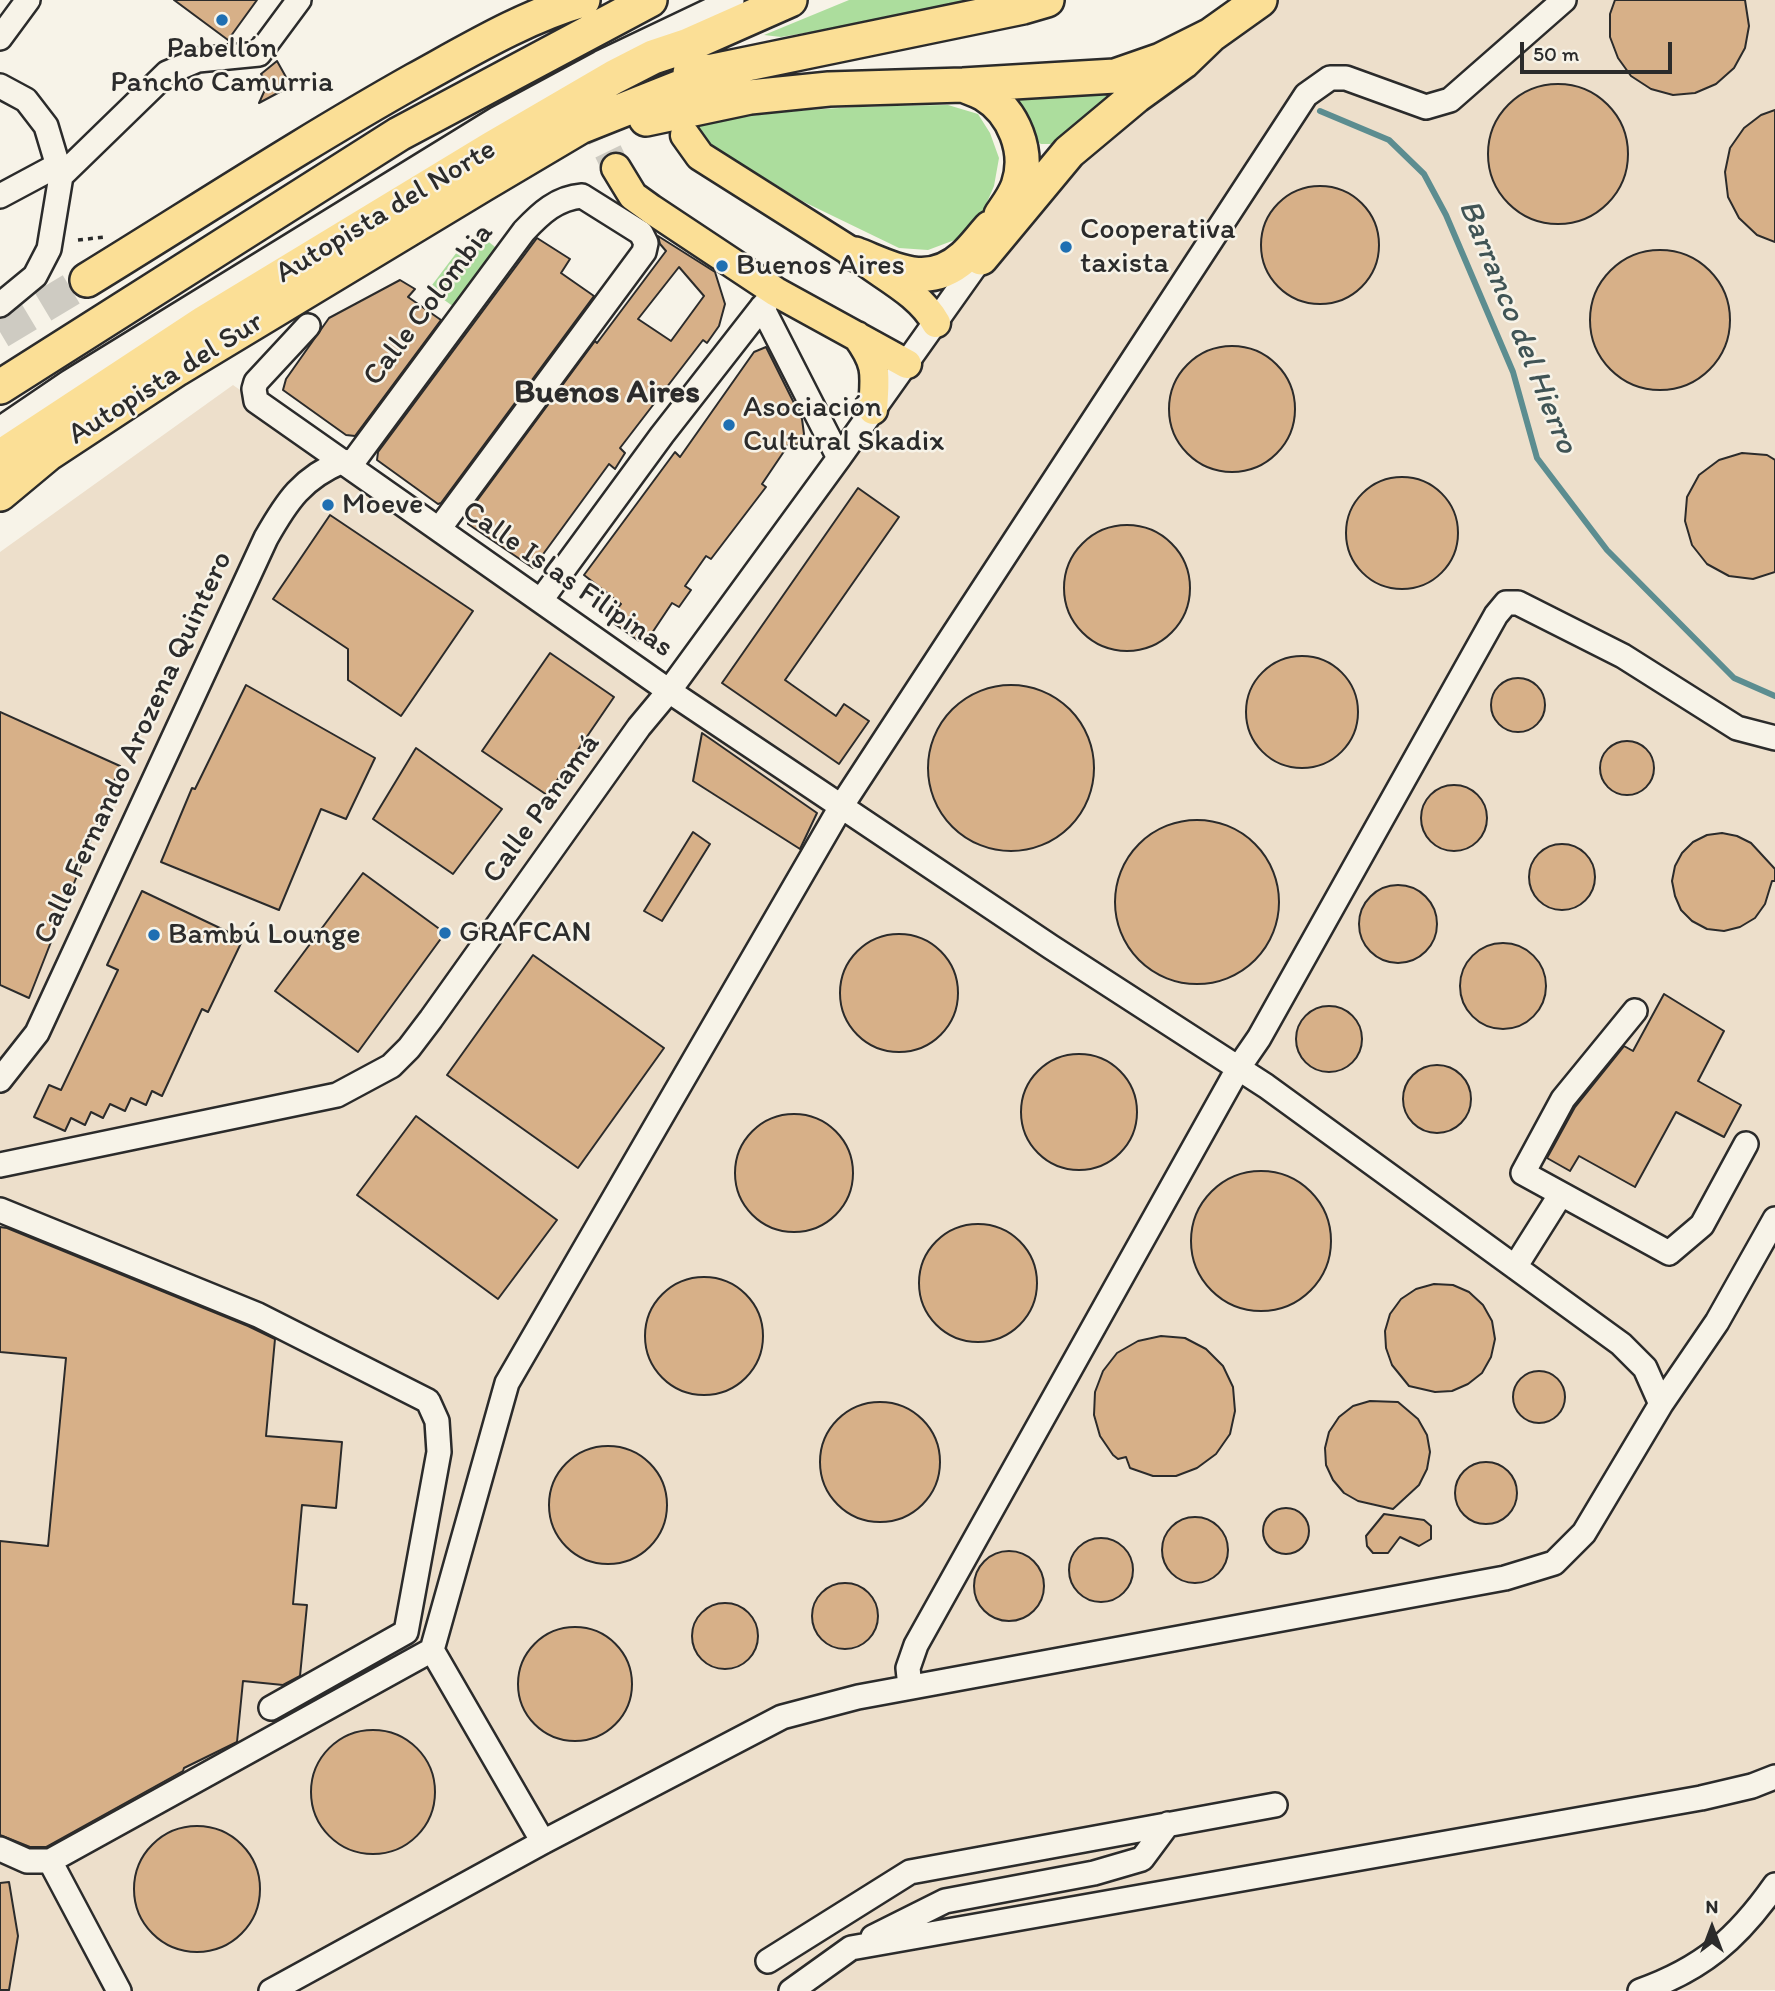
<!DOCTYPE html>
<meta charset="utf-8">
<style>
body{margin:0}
#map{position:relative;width:1775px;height:1991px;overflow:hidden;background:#f7f3e8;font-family:Itim,sans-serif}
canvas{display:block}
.north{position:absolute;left:1677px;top:1893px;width:70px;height:70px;-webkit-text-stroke:5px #f7f3e8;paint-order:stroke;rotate:0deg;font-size:19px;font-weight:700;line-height:28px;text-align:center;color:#2b2b2b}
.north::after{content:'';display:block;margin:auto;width:24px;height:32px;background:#2b2b2b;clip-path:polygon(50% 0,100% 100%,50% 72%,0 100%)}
.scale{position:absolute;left:1520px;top:42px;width:152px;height:32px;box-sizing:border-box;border:4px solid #2b2b2b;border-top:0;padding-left:9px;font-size:21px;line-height:24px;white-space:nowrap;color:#2b2b2b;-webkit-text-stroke:5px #f7f3e8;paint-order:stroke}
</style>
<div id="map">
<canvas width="1775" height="1991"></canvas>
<div class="north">N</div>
<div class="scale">50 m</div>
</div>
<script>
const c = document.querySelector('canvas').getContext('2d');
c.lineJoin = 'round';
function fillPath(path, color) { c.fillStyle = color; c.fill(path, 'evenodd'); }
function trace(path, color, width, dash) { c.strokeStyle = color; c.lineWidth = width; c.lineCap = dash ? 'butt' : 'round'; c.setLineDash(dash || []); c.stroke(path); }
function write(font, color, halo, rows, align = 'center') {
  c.font = font + ' Itim,sans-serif'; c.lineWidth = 5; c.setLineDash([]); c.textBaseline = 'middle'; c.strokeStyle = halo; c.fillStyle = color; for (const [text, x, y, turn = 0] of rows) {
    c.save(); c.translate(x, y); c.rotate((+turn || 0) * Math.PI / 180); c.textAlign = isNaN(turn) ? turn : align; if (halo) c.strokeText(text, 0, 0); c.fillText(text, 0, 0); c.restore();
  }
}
fillPath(new Path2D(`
 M1260,0H1775V1990L0,1991V552L233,385L669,691L1031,199Z`), '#eddfcb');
fillPath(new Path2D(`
 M849,0H972L902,17L781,37L764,35Z
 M1144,77L1058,144H1041L1027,135L997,91Z
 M948,105L978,114L990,133L999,158L994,186L982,214L960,238L928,250L899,248L802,201L710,144L693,126C778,108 862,106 948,105Z
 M485,239L499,250L454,307L429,289L457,252L468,260Z`), '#acdd9d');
trace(new Path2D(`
 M1320,111L1389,140L1424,174L1446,215L1513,372L1537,458L1607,550L1734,678L1775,696`), '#5c8d90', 6);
const building = new Path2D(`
 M174,0H257L228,40Z
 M1615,0H1745L1749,26L1745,48L1734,68L1716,84L1695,93L1673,95L1651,89L1631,76L1618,58L1610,37V14Z
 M277,61L291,86L259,103L268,83L261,74Z
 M1488 154a70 70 0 1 1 140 0a70 70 0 1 1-140 0Z
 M1775,110V242L1757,235L1739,218L1728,197L1725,172L1730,148L1744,128L1761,115Z
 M1261 245a59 59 0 1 1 118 0a59 59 0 1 1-118 0Z
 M658,236L715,272L725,304L719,326L707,343L703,340L620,448L625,453L615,469L609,464L533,568L468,524V513L595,341L597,343L666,251L660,244ZM679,267L704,296L671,341L638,319Z
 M537,238L570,259L561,273L594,296L441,503L438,504L377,460L378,452Z
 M1590 320a70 70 0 1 1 140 0a70 70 0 1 1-140 0Z
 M400,280L415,289L408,297L441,320L355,436L346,435L283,390L286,379L329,318Z
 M1169 409a63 63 0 1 1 126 0a63 63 0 1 1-126 0Z
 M766,347L802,419L804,434L797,445L791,441L762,484L766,487L711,559L706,556L685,586L691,590L679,607L672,603L648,639L639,641L609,620L621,604L584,575L675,452L680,457L754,352Z
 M1742,453L1767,455L1775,460V572L1753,579L1729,576L1707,564L1692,545L1685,521L1687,497L1699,475L1719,460Z
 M1346 533a56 56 0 1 1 112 0a56 56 0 1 1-112 0Z
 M858,488L899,517L785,680L836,716L844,704L869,721L839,764L722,683Z
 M330,515L473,611L401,716L348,680V649L273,599Z
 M1064 588a63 63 0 1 1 126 0a63 63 0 1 1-126 0Z
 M550,653L614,697L547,795L482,751Z
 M1246 712a56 56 0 1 1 112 0a56 56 0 1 1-112 0Z
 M1491 705a27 27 0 1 1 54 0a27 27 0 1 1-54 0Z
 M246,685L375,758L346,819L321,809L279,910L161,862L192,788L195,789Z
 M928 768a83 83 0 1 1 166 0a83 83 0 1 1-166 0Z
 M0,712L120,766L29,998L0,985Z
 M702,733L817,813L800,849L693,781Z
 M1600 768a27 27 0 1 1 54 0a27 27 0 1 1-54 0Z
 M416,748L502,809L453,874L373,819Z
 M1421 818a33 33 0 1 1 66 0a33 33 0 1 1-66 0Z
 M1115 902a82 82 0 1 1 164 0a82 82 0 1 1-164 0Z
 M693,832L710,844L662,921L644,911Z
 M1722,833L1737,836L1751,843L1775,869V881H1772L1765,904L1755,918L1740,927L1724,931L1707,929L1692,921L1681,910L1675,896L1672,881L1675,866L1682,853L1693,842L1707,835Z
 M1529 877a33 33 0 1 1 66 0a33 33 0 1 1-66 0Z
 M363,873L445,933L358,1052L275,991Z
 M1359 924a39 39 0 1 1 78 0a39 39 0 1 1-78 0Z
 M142,891L243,939L208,1012L202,1009L162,1096L152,1091L146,1105L131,1098L125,1111L110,1104L103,1118L91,1112L85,1125L71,1118L65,1131L34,1117L49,1085L61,1090L118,970L107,965Z
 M840 993a59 59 0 1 1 118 0a59 59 0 1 1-118 0Z
 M1460 986a43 43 0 1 1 86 0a43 43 0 1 1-86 0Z
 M533,955L664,1048L578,1168L447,1075Z
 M1664,994L1724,1031L1698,1081L1741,1105L1724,1137L1676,1112L1635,1187L1579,1156L1570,1171L1547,1158L1575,1107L1624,1046L1633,1051Z
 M1296 1039a33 33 0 1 1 66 0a33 33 0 1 1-66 0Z
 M1021 1112a58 58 0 1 1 116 0a58 58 0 1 1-116 0Z
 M1403 1099a34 34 0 1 1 68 0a34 34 0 1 1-68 0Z
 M735 1173a59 59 0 1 1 118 0a59 59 0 1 1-118 0Z
 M416,1116L557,1220L498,1299L357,1195Z
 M1191 1241a70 70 0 1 1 140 0a70 70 0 1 1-140 0Z
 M919 1283a59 59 0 1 1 118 0a59 59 0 1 1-118 0Z
 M0,1227L7,1228L248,1326L275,1339L266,1436L342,1442L336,1508L302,1505L293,1604L307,1605L300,1676L283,1685L243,1681L237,1742L184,1768L183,1771L46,1847H30L0,1835V1541L48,1546L66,1358L0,1352Z
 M645 1336a59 59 0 1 1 118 0a59 59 0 1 1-118 0Z
 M1434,1284L1453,1285L1469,1292L1483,1305L1492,1321L1495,1339L1491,1357L1482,1373L1468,1384L1452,1391L1435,1392L1409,1386L1392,1365L1386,1348L1385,1331L1390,1314L1401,1299L1416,1289Z
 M1161,1336L1185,1338L1206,1349L1223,1366L1233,1387L1235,1411L1230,1434L1216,1454L1197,1468L1176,1476H1153L1130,1468L1126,1457L1118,1459L1113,1455L1100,1436L1094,1415L1095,1392L1103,1371L1117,1353L1138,1341Z
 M1513 1397a26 26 0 1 1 52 0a26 26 0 1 1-52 0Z
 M1370,1401L1398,1402L1418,1419L1427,1435L1430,1452L1427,1469L1419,1485L1393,1509L1358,1501L1344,1493L1333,1480L1326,1465L1325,1448L1329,1432L1339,1417L1353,1406Z
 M820 1462a60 60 0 1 1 120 0a60 60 0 1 1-120 0Z
 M549 1505a59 59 0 1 1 118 0a59 59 0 1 1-118 0Z
 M1455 1493a31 31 0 1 1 62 0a31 31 0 1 1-62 0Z
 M1263 1531a23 23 0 1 1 46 0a23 23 0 1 1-46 0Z
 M1384,1514L1424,1520L1431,1526V1539L1419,1546L1400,1537L1388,1553H1373L1367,1546L1366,1536Z
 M1162 1550a33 33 0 1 1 66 0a33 33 0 1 1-66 0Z
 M1069 1570a32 32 0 1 1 64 0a32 32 0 1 1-64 0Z
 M974 1586a35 35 0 1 1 70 0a35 35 0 1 1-70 0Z
 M812 1616a33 33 0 1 1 66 0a33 33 0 1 1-66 0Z
 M692 1636a33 33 0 1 1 66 0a33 33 0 1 1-66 0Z
 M518 1684a57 57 0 1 1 114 0a57 57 0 1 1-114 0Z
 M311 1792a62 62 0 1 1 124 0a62 62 0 1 1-124 0Z
 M134 1889a63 63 0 1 1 126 0a63 63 0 1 1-126 0Z
 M9,1882L18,1936L9,1990H0V1883Z`);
fillPath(building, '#d7b088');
trace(building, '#2b2b2b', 2);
trace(new Path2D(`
 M535,0L616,168`), '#cecbc2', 28, [28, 14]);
trace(new Path2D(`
 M0,332L87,280`), '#cecbc2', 33, [33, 17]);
const minor = new Path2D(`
 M0,38L28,0
 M0,86L26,100L46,126L61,176L49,249L35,276L0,305
 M61,176L167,73L198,60L259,54L299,0
 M0,196L58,165
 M762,307L839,458
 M0,429L69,382L498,118L600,63L732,0
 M350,466L524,231C541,213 557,198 582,196L641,233L646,243L644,252L439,529
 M541,600L662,435L762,307L776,292
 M1635,1011L1563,1099L1523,1173L1669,1253L1702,1225L1746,1144
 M0,1080L37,1033L266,538C287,501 302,478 343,461
 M0,1165L337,1095L391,1066L409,1048L431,1019L639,727L669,691L839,458L981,258
 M0,1210L258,1315L428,1401L437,1421L439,1452L406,1632L271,1708
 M1515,1267L1561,1194
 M1661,1404L1717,1322L1775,1219
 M432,1650L543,1842
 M910,1687L908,1668L916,1645L1239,1067L1259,1038L1496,615L1506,603H1518L1623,656L1737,728L1775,738
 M0,1849L27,1861H50L432,1650L507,1383L842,805L1306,95L1330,78H1346L1426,107L1450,100L1564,0
 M50,1861L119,1991
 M873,1937L945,1901L1094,1873L1142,1859L1168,1824
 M768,1961L910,1872L1275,1805
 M271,1991L543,1842L782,1717L858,1697L1505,1578L1554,1563L1584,1533L1661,1404L1645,1368L1621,1344L1266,1086L1051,947L669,691L256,401L254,389L256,382L308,326
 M791,1991L851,1948L1701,1798L1752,1786L1775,1777
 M1640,1991C1702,1969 1737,1939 1775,1885`);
const major = new Path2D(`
 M685,135L700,156L855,254C882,276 919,292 936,323
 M616,168L633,196L651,209L776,292L907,364
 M857,336C879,366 875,375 873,410`);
const highway = new Path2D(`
 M690,73L713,71L1023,7L1047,0
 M963,85C970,88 977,90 984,94C1014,112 1030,152 1018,186C1014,197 1007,206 1001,215
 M646,119L750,97L829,89L963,85L1115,76L1161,60L1211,35
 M855,254C894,269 927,290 964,257C973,249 981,238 990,228
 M981,258L1069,152L1136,96L1183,62L1211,35L1260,0
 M87,280C196,213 303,143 415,80C468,51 524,17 583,0
 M0,387L399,134L650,0
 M0,457L205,322L492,148L614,77L653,57L686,46L790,0
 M0,494L48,454L177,369L482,185L580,127L688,84L713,71`);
trace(minor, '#2b2b2b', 28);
trace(major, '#2b2b2b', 33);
trace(highway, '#2b2b2b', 38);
trace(new Path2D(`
 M78,240L105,237`), '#2b2b2b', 3.5, [5, 5]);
trace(minor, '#f7f3e8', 23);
trace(major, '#fbdf96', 28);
trace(highway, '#fbdf96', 33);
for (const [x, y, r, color] of [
 [222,20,7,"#1f6fb2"],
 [1066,247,7,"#1f6fb2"],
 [722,266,7,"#1f6fb2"],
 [729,425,7,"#1f6fb2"],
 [328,505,7,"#1f6fb2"],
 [445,933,7,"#1f6fb2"],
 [154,935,7,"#1f6fb2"]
]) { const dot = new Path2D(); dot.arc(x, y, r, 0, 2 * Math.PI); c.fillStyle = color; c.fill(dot); trace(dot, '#f7f3e8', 2.5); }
write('30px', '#2b2b2b', '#f7f3e8', [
 ["Pabellón",222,49,"center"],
 ["Pancho Camurria",222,83,"center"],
 ["Cooperativa",1080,230],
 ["taxista",1080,264],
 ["Buenos Aires",736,266],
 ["Asociación",743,408],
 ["Cultural Skadix",743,442],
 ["Moeve",342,505],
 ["GRAFCAN",459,933],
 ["Bambú Lounge",168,935]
], 'left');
write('30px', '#2b2b2b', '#f7f3e8', [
 ["Autopista del Norte",386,212,-31],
 ["Calle Colombia",429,305,-53],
 ["Autopista del Sur",166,379,-32],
 ["Calle Islas Filipinas",567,580,35],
 ["Calle Fernando Arozena Quintero",134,748,-65],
 ["Calle Panamá",542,809,-54]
]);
write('italic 32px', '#405455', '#f7f3e8', [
 ["Barranco del Hierro",1517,327,68]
]);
write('bold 33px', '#2b2b2b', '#f7f3e8', [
 ["Buenos Aires",607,394]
]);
</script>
